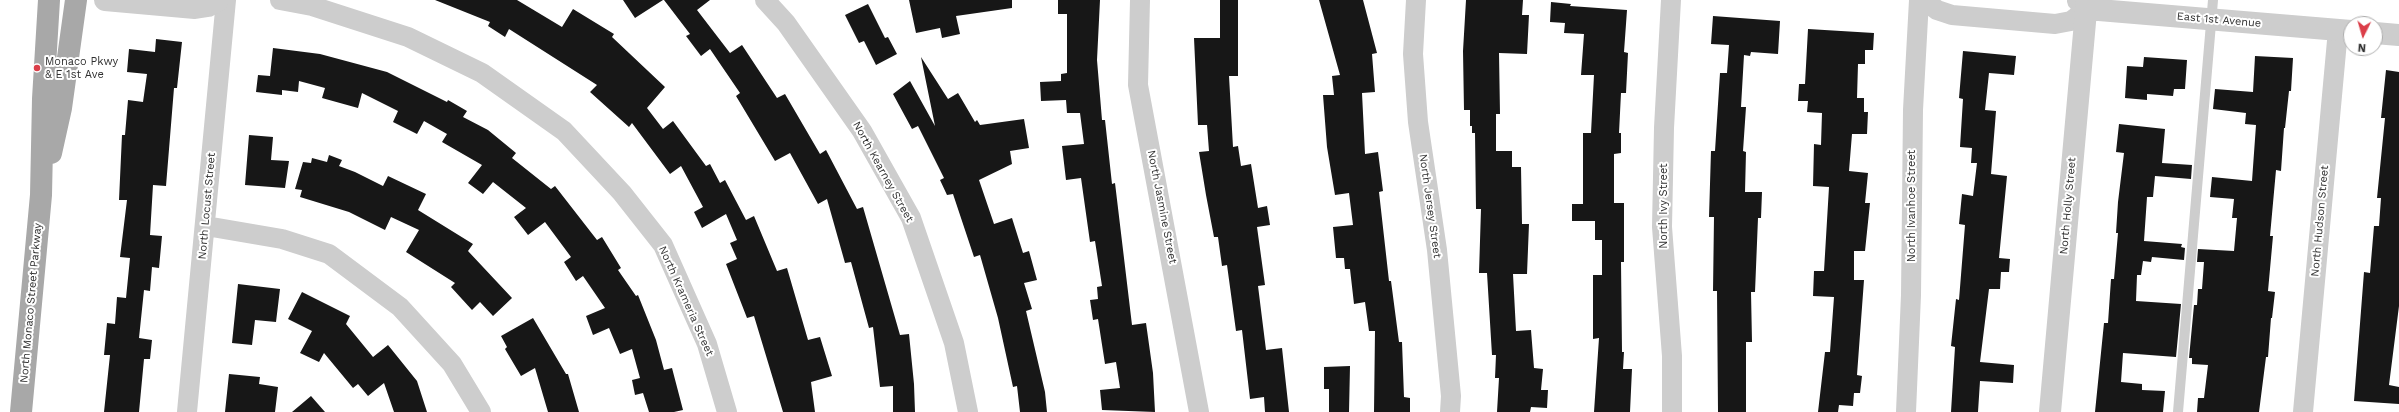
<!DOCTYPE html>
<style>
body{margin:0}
#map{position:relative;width:2399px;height:412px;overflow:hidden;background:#fff;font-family:"Work Sans",sans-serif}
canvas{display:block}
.north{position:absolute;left:2343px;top:16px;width:40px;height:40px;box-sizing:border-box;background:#fff;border:1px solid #acacac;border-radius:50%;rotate:185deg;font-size:11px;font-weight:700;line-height:16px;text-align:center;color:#303030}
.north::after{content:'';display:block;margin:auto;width:14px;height:18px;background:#db3e49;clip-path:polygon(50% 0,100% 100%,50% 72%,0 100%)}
</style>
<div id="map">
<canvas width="2399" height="412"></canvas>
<div class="north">N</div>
</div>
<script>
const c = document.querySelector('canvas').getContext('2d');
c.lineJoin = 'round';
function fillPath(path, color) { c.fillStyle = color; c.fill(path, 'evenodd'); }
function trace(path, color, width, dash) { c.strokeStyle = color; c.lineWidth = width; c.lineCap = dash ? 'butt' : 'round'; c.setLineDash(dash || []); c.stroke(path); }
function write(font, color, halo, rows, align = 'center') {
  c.font = font + ' "Work Sans",sans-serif'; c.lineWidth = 4; c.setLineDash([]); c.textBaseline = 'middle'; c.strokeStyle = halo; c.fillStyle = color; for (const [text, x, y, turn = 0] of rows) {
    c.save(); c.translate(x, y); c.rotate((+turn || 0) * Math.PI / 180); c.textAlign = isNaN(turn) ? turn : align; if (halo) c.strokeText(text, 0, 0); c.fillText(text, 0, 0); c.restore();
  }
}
fillPath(new Path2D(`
 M435,0H517L562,27L573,9L614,34L612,37L665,87L647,108L663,129L673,121L706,166L710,164L720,183L725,180L746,220L754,216L777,271L787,268L808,340L820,337L832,376L811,382L815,412H783L754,316L747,318L726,264L737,259L730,243L737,240L726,214L702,228L694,212L703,207L681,166L670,174L632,123L629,127L590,92L597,85L509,29L505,37L488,26L490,22Z
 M623,0H663L635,18Z
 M664,0H710L697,10L730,53L742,45L777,98L785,94L820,154L826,150L857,209L863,207L900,335L909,334L914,384L915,412H893V386L880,387L873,327L869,328L851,262L845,263L827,199L818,204L790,153L775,161L736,96L740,93L710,49L701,56L686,36L690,34Z
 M909,0H1012V8L956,16L960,34L942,38L940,28L916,33Z
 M1058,0H1100L1097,60L1102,120H1105L1112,184L1115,183L1132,325L1146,323L1153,373L1155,412L1102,410L1100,390L1120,388L1116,362L1105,364L1098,319L1093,320L1090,300L1098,299L1097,287L1102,286L1095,241L1090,242L1081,178L1066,180L1062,146L1084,144L1080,113H1067L1066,100L1041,101L1040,82L1061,81V74L1067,73V14H1058Z
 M1220,0H1238V76H1229L1233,147L1238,146L1241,166L1251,164L1258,208L1267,206L1270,225L1257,227L1265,285L1258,286L1266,350L1282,348L1289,412H1265L1264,397L1250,399L1242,330L1236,331L1227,265L1222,266L1218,237H1214L1206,195L1199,152L1209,151L1207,125H1198L1194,38H1220Z
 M1319,0H1363L1377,53L1372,54L1375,92L1362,93L1365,154L1378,152L1383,191L1379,192L1389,281H1391L1399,342H1402L1404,397L1410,398V412H1374L1375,331H1369L1365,302L1354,304L1350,269H1345L1344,258H1336L1333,227L1353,225L1349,193L1335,195L1327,147L1323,95H1334L1332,76L1340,75Z
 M1466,0H1523L1522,15H1529L1527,54L1499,53L1500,114H1496V151H1512V167H1521L1522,224H1529L1527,274H1513L1516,331L1531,330L1534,368L1543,369L1541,390H1548L1547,408L1531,407L1530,412H1497L1499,378H1495L1496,355H1492L1487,273H1479L1481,209H1476L1475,133H1472V126H1470V110H1464L1463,51Z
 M1551,2L1571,4L1570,6L1627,10L1624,52L1628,53L1626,93H1621L1619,133H1621V153L1614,154V203H1624V262H1621L1622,352H1624L1623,369H1632L1630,412H1594L1599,338L1593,339V275H1602V240H1595V221H1572V204H1583V133H1591L1594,75H1581L1584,34L1564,33L1565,23L1550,22Z
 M868,4L885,38L888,37L897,54L876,65L864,41L859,43L845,15Z
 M1713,16L1780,21L1778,54L1751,52L1750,56L1744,55L1741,107H1746L1743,151L1746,152L1745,192H1762L1761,218H1758L1755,292H1751L1752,342H1746V412H1718L1717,291H1713L1714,217H1709L1711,151H1715L1720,73H1727L1729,45L1711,44Z
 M1808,29L1874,33L1873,50H1865V64H1858L1857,98H1864V112H1868L1867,134H1852L1849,171L1868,173L1865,203H1870L1865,251H1854V280H1864L1857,375L1862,376L1860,393H1854L1853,406L1839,405L1838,412H1818L1825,352H1830L1834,297L1813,296L1814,271H1824L1829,187L1813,186L1814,144L1821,145L1822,113L1807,112L1808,101H1798L1799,84H1805Z
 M156,39L182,42L177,88H174L166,186L153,185L150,235L162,236L159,268L152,267L150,291L144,290L139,338L152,340L150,359H144L139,412H104L110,355H104L107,323L115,324L117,297L126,298L130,258L120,257L127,200H119L122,135H125L128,100L143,102L147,74L127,72L129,49L155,52Z
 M273,48L320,54L387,72L447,102L448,100L467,111L463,117L488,130L516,153L512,158L551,189L555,186L597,240L602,237L621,268L618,270L636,296L638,295L656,340L664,370L672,368L683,410L674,412H649L643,393L635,395L632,380L640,378L632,349L620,354L609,328L593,335L586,316L605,308L583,276L576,281L564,262L571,257L545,222L528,235L514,217L526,208L493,182L483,194L468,183L482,165L442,142L447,134L424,121L417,134L393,122L398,111L362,93L358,108L322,98L325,88L299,81L298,92L282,90V95L256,92L258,75L270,76Z
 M1963,51L2016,56L2014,75L1989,73L1985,110L1996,111L1991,174L2007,176L1999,258L2010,259L2009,272H2001L2000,289H1989L1980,362L2014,365L2013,383L1980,381L1978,412H1951L1955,347L1951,346L1956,299L1959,300L1965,225L1959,224L1962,194L1973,196L1977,163H1971L1972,148L1960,147L1963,99L1959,98Z
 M2255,56L2293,58L2291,91H2289L2285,128H2284L2281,171L2276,170L2270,236H2273L2268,291L2275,292L2272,318H2271L2268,357H2266L2259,412H2197L2198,398H2204L2208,365L2192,364V358H2189L2194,305H2197L2198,289H2202L2204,262H2197L2198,249L2234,251L2237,218H2232L2234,199L2210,197L2212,177L2252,181L2256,125L2245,124L2246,113L2213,109L2215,89L2253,92Z
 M921,57L948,99L958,93L975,122L977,120L980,125L1024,119L1029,148L1010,151L1012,164L979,180L994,224L1012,218L1023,253L1029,251L1037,280L1024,283L1032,309L1026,311L1045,392L1047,412H1020L1017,386L1013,387L998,318L980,255L974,257L953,194L947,195L940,180L944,178L918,126L912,129L893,94L910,81L935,126Z
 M2144,57L2187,60L2185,89H2174L2173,96L2147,94V100L2125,98L2127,66L2143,67Z
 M2386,70L2399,72V306L2389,385L2399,387V404L2354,401L2364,272L2370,273L2374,226H2379L2381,198H2377L2385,118H2381Z
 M2119,124L2165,129L2162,163L2192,165L2191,179L2155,176L2153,197H2147L2144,241L2182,244L2181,247L2185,248L2184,260L2152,257L2151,262L2143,261L2141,275H2137L2136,301L2181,304L2176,357L2123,353L2121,382L2142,384V390L2165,391L2163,412H2095L2104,323H2108L2111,279H2114L2118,233H2116L2118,202L2124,153L2116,152Z
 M249,135L273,137L271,160L289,161L285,188L245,185Z
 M329,155L342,160L339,166L355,172L383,186L388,176L426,194L418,210L473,244L468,251L512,298L493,316L480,302L472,310L451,287L455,283L406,252L419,230L391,217L385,230L349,212L300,197L302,190L295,189L303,162L311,163L312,158L327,162Z
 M238,284L280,289L276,322L255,320L252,345L232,343Z
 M302,292L350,316L346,324L373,357L388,345L417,381L427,412H394L384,383L368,396L358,384L353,388L324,353L319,362L300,353L312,331L288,319Z
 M533,318L566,374H568L579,412H548L535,368L521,376L505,349L507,347L501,336Z
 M1350,366L1349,412H1329V389H1324V367Z
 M229,374L260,377L259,384L278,387L275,412H225Z
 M311,396L325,412H292Z`), '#171717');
trace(new Path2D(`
 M2178,412L2213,0`), '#cdcdcd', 10);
trace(new Path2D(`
 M280,0L312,6L408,37L482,73L564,131L622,193L663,245L707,344L727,412
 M765,0L786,23L862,131L911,218L954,343L968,412
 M1140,0L1138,85L1199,412
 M1416,0L1413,54L1418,122L1437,250L1451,396L1450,412
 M1671,0L1664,128L1662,227L1672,356V412
 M1924,0L1937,10L1952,15L2055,24L2071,21L2087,9L2077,1
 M206,226L282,239L329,254L400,307L452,364L481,412
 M187,412L226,0
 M1906,412L1911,295L1913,110L1919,0
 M2303,412L2338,30`), '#cdcdcd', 20);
trace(new Path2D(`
 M105,0L195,8L208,6L218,0
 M2087,9L2351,31
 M2375,33L2399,35
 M2050,412L2087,0`), '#cdcdcd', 22);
trace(new Path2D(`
 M51,153L61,108L76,0
 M21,412L41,195L43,99L49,0`), '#a8a8a8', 22);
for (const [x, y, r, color] of [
 [37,68,4,"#db3e49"]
]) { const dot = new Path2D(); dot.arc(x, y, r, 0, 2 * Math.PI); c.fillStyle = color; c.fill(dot); trace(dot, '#fff', 1.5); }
write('11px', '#303030', '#fff', [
 ["East 1st Avenue",2219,20,5],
 ["North Kearney Street",883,172,61],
 ["North Locust Street",207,206,-85],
 ["North Jersey Street",1430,206,82],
 ["North Ivy Street",1664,206,-90],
 ["North Ivanhoe Street",1912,206,-90],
 ["North Holly Street",2068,206,-85],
 ["North Jasmine Street",1162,207,79],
 ["North Hudson Street",2320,221,-85],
 ["North Krameria Street",686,301,66],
 ["North Monaco Street Parkway",31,303,-85]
]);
write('11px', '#303030', '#fff', [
 ["Monaco Pkwy",45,62],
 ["& E 1st Ave",45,75]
], 'left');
</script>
